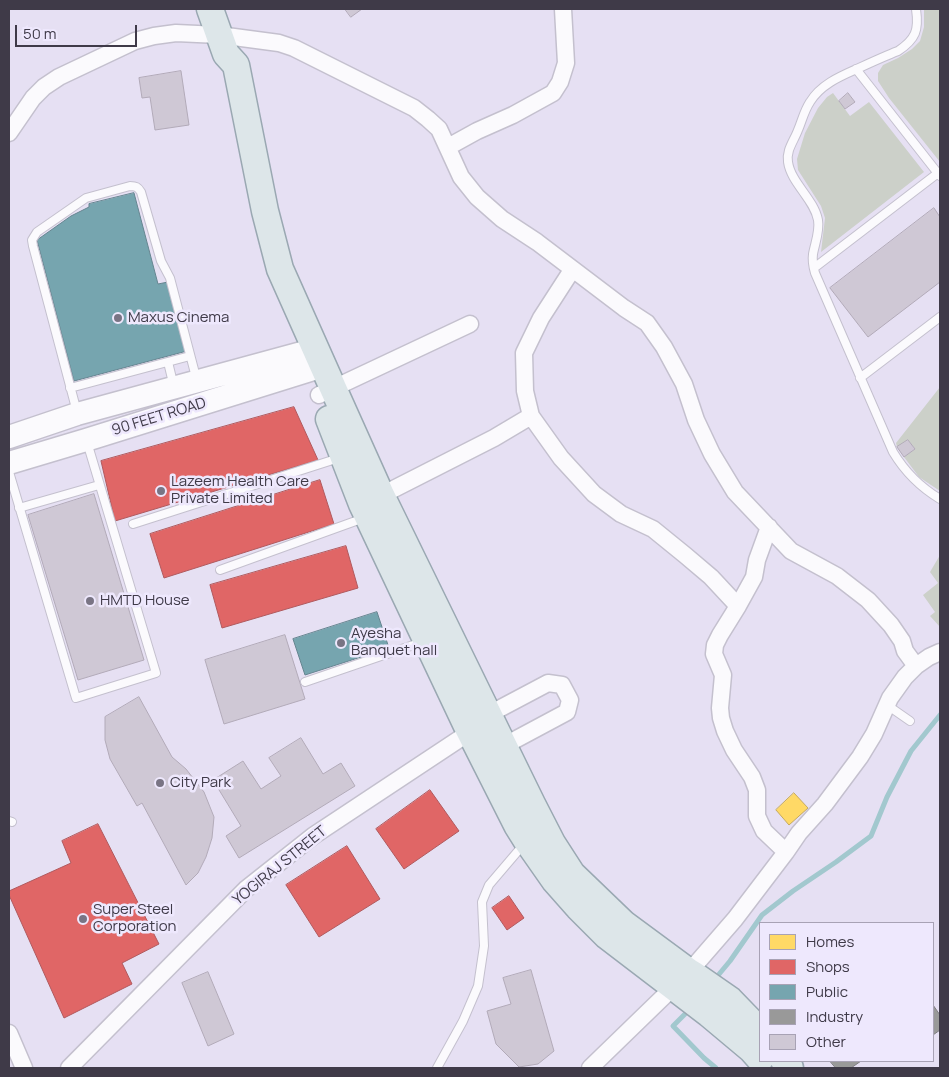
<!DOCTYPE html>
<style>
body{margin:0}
#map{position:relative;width:949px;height:1077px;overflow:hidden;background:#e6e0f3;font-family:Manrope,sans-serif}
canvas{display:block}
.frame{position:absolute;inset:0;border:10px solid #3f3a48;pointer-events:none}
.legend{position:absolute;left:759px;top:922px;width:175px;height:140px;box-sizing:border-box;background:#eee8fd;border:1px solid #a8a2b5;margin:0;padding:6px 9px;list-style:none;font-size:15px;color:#3f3a48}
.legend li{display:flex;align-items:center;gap:10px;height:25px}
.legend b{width:25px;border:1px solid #a8a2b5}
.scale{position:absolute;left:15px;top:25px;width:122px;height:22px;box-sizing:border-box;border:2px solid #3f3a48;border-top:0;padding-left:6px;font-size:15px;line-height:18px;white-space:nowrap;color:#3f3a48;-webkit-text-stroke:4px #eee8fd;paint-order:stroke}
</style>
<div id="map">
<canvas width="949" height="1077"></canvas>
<div class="frame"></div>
<ul class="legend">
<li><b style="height:14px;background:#ffd966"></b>Homes</li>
<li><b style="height:14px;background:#e06666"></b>Shops</li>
<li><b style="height:14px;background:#76a5af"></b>Public</li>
<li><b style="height:14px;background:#999"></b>Industry</li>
<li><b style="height:14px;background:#cfc8d5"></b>Other</li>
</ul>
<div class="scale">50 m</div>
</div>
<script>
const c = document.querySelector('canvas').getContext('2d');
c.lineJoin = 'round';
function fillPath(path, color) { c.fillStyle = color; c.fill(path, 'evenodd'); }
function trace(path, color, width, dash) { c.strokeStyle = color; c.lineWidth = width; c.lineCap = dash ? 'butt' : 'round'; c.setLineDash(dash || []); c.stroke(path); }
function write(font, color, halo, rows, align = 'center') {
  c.font = font + ' Manrope,sans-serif'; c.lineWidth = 5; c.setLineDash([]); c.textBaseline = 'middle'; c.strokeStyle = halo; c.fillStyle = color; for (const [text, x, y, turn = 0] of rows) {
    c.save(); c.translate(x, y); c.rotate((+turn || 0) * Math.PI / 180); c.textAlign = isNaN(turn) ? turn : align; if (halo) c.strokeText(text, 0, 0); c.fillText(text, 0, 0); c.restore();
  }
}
fillPath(new Path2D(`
 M924,9H940V162L889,98L878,81V73L883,65L898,58L912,49L920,41L924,27Z
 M833,93L850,116L869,102L924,172L821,252L825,218L821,206L798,170L797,159L805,133L818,108L827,97Z
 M940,387V491L919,477L904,457L915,449L908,440L897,447L896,443Z
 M940,555V627L930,616L935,612L923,595L938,583L930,572Z`), '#ccd0c9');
const homes = new Path2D(`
 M794,793L808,808L789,825L776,810Z`);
fillPath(homes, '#ffd966');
trace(homes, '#c5a95d', 1);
const shops = new Path2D(`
 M294,407L318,460L115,521L101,461Z
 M320,480L334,524L164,578L150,534Z
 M346,546L358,588L222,628L210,585Z
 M430,790L459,831L404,869L376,829Z
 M98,824L159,944L122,963L132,984L64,1018L9,895V891L71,863L62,841Z
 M347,846L380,899L319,937L286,885Z
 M509,896L524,918L507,930L492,908Z`);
fillPath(shops, '#e06666');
trace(shops, '#b0595d', 1);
const public = new Path2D(`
 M134,193L158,284L168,282L187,351L74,381L37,240L71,216L89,207V204Z
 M377,612L389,648L305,675L293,639Z`);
fillPath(public, '#76a5af');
trace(public, '#668590', 1);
const industry = new Path2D(`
 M933,1005L940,1015V1030L933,1035Z
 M830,1061H861L851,1068H836Z`);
fillPath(industry, '#999');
trace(industry, '#7e7c81', 1);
trace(new Path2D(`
 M715,979L730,961L762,915L793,891L836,862L871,836L887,797L911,751L940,715
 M690,1009L673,1026L704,1058L716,1068`), '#a2c8ce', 5);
const building = new Path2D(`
 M345,9H362L351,17Z
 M181,71L189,125L155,130L150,97L142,98L139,78Z
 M848,93L855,102L845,109L839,101Z
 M934,208L940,217V282L868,337L830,288Z
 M908,440L915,449L904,457L897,447Z
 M94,494L144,660L78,680L28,515Z
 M285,635L305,699L224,724L205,660Z
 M139,697L172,757L186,769L204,792L214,817L212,838L206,857L198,873L186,885L142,803L137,806L110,759L105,740V717Z
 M301,738L323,774L341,763L355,786L239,858L226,836L241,826L213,780L243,761L261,789L281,776L269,758Z
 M531,970L554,1051L538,1064L519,1067L496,1044L487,1011L511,1004L503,978Z
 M208,972L234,1034L208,1046L182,983Z`);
fillPath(building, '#cfc8d5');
trace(building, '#b2aab8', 1);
const lane = new Path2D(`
 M916,9C919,30 916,39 898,51C885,56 872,62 859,68C841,76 821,84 810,102C804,111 802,121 798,130C794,141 786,150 788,162C791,183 814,199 818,220C820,231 815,243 813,254C812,261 813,266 815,273L893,452C905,472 920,487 940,499
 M856,69L940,176
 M814,268L938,173
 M168,362L174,387
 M860,378L940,317
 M70,388L190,356
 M77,412L33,246L32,240L37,232L86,198L130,186C136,186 138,187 141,192L161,261L170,278L197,381
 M9,472L76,698L156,673L87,442
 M19,508L99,485
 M133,524L339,458
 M220,570L364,518
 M305,682L422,642
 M887,705L910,721
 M9,821L12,822
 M437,1068L463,1021L478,986L484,946L482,902L489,885L524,844`);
const street = new Path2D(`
 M9,133L33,98L44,87L59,77L135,41L154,36L176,33L219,35L279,43L294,48L414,108L428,119L439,129L461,177L477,197L502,219L537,242L624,308L647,323L664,347L684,384L696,420L712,454L735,492L791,551L837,576L868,600L891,625L902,641L905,651L916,666L905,677L890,698L874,734L860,757L825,804L799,833L786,852L735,919L689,972L590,1068
 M448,147L477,131L513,115L553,93L560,82L566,63L563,9
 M572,270L541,318L524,353L525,391L531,416L561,458L594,494L621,514L653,529L685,555L711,577L738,606
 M319,395L470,324
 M374,499L494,438L531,416
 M769,527L757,560L754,577L738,606L720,635L715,645L714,654L723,675L720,708L721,718L725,731L734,750L752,777L757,790V816L764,831L786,852
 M916,666L929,657L940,652
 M480,719L548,683L562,685L570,700L567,712L496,750
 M9,1033L24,1068
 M69,1068L246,889L313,836L470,732`);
const secondary = new Path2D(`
 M9,437L77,414L316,349
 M9,463L86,440L323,366`);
const primary = new Path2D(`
 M210,9L226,54L236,65L265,211L280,269L333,388L381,495L532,804L552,843L572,874L624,924L689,972L694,975L730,1000L760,1031
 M329,419L362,504L467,726L517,825L527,841L555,881L578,907L607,936L709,1014L752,1050L760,1059
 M784,1061L790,1068`);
trace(lane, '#c4c0ce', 10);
trace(street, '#c4c0ce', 19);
trace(secondary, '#c4c0ce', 25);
trace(primary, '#9aa8b2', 29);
trace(lane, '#fbfafd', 8);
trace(street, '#fbfafd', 16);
trace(secondary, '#fbfafd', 22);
trace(primary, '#dde6e9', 26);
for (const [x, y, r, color] of [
 [118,318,5,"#797484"],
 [161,491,5,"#797484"],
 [90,601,5,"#797484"],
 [341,643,5,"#797484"],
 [160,783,5,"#797484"],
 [83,919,5,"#797484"]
]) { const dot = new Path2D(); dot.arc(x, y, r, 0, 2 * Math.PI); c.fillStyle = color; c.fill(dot); trace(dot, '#eee8fd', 2); }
write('15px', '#3f3a48', '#eee8fd', [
 ["Maxus Cinema",128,318],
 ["Lazeem Health Care",171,482],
 ["Private Limited",171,499],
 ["HMTD House",100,601],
 ["Ayesha",351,634],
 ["Banquet hall",351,651],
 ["City Park",170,783],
 ["Super Steel",93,910],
 ["Corporation",93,927]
], 'left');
write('15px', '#3f3a48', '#eee8fd', [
 ["90 FEET ROAD",159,417,-17],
 ["YOGIRAJ STREET",280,866,-39]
]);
</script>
